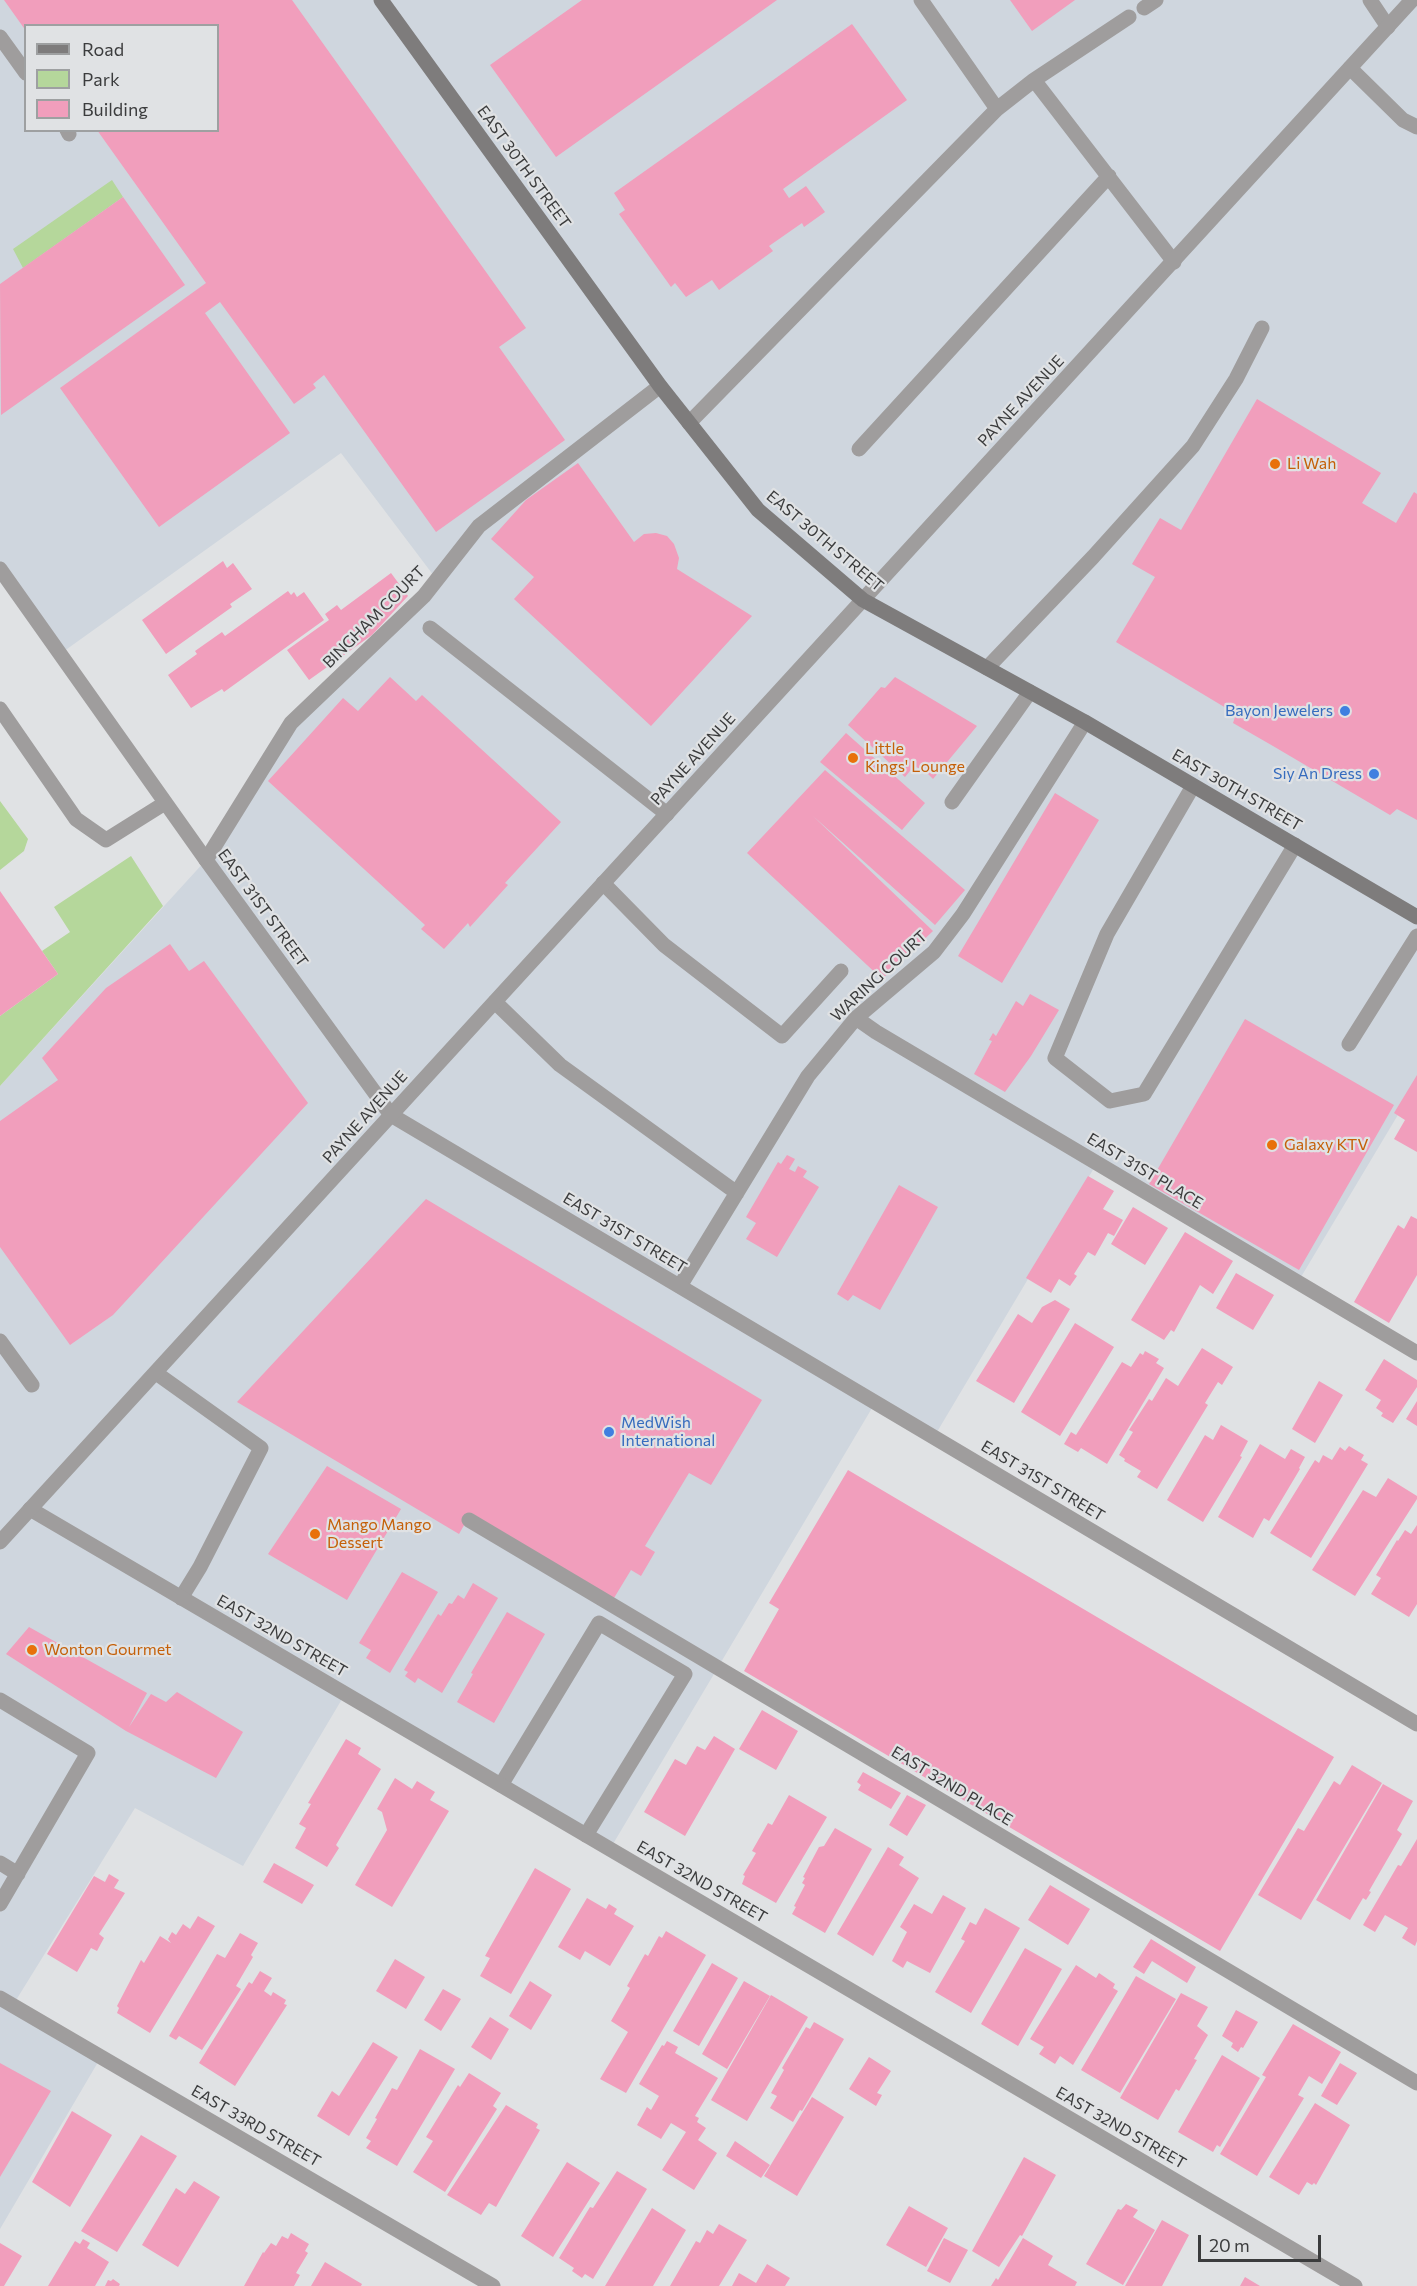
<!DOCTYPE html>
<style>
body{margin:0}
#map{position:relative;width:1417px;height:2286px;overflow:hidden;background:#e0e2e4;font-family:Commissioner,sans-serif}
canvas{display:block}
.legend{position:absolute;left:24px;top:24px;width:195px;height:108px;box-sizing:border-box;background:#e0e2e4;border:2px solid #9ea0a1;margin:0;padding:8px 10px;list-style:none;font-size:18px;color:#3b3c3d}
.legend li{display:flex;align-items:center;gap:12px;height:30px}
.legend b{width:30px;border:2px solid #9ea0a1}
.scale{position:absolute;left:1198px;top:2235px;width:123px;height:27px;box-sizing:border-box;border:3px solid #3b3c3d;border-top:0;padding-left:8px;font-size:18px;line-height:21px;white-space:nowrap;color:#3b3c3d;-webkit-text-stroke:4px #e0e2e4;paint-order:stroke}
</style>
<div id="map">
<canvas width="1417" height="2286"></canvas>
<ul class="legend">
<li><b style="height:8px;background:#7e7c7c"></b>Road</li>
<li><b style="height:16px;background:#b5d79b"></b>Park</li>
<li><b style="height:16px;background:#f19ebc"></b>Building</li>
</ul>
<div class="scale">20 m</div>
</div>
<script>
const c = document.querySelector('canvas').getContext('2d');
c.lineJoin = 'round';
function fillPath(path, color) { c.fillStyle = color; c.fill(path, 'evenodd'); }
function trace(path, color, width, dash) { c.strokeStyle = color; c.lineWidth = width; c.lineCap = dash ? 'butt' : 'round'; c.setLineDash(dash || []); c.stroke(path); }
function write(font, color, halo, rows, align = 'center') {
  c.font = font + ' Commissioner,sans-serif'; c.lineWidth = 4.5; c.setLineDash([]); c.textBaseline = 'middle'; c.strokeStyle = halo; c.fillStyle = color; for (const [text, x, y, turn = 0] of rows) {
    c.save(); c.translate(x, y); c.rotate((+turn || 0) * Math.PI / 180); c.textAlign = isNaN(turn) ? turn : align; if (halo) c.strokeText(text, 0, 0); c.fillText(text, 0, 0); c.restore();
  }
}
fillPath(new Path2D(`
 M0,0H1417V1083L1298,1282L1097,1163L934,1437L875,1403L610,1849L345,1694L243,1866L135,1808L13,2005L101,2057L0,2229V1086L206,860L291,723L437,580L341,453L60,654L0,569ZM26,26H218V130H26Z`), '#cfd6de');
fillPath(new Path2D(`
 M112,180L123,197L23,268L13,249Z
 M0,801L28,839L24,851L0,870Z
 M131,856L163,906L0,1086V1016L58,974L42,951L70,932L54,907Z`), '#b5d79b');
fillPath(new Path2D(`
 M4,0H292L526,328L499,347L565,440L436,532L324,375L313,384L316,388L294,404L220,302L205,313L290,433L159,527L60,388L206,283L97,130H218V26H26V31Z
 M582,0H777L556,157L490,65Z
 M1010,0H1075L1032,31Z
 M852,24L907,100L783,189L789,198L806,186L825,212L804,227L802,223L769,246L773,251L719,290L712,280L686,297L675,283L671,287L619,214L625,210L614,193Z
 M123,197L185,285L1,415L0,284Z
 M1257,399L1381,473L1362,503L1396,523L1414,492L1417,494V820L1397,809L1390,815L1273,746L1233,723L1236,714L1116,642L1155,577L1132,564L1160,518L1181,530Z
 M578,463L634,542L644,534L656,533L667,536L674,544L679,558L677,569L752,616L651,726L514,599L534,577L491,539L526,500Z
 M223,561L227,568L233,563L252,589L230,604L232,607L166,654L142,620Z
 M391,573L408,596L372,635L309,680L287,650L329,620L325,614L337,605L341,610Z
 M288,591L291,595L294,592L297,597L304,592L324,620L224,692L222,689L191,708L168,675L197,654L195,651L222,632L225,636Z
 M390,677L416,701L422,695L561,822L505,883L508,885L470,927L468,923L444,949L421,929L425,925L268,781L343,698L358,711Z
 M895,677L977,726L933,779L925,771L914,766L905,777L848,725L881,687L885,688Z
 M846,733L925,803L902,830L820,762Z
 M825,770L965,890L935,925L813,816L933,931L882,979L747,853Z
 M1055,793L1099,820L1002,983L958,956Z
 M0,891L58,974L0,1016Z
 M170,944L189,971L204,961L308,1103L113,1315L70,1345L0,1247V1121L58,1080L42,1058L106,988Z
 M1030,994L1059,1010L1031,1056L1005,1092L974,1074L992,1041L989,1040L993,1033L996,1036L1016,1001L1023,1006Z
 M1245,1019L1394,1105L1299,1270L1149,1184Z
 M1417,1075V1152L1394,1139L1405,1120L1394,1113Z
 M787,1155L795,1159L789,1169L795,1172L798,1166L807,1171L803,1177L819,1187L777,1257L746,1239L756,1223L746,1217L778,1162L781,1164Z
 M1088,1176L1114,1191L1103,1209L1123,1220L1114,1236L1108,1233L1095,1256L1088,1252L1074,1274L1077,1276L1070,1286L1059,1279L1051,1293L1026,1278Z
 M899,1185L938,1207L880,1310L853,1295L848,1301L837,1294Z
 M426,1199L762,1400L711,1485L689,1473L645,1546L655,1552L641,1576L631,1570L614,1598L471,1513L459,1534L237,1402Z
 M1133,1207L1168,1228L1145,1265L1111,1244Z
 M1411,1216L1417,1219V1275L1389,1323L1354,1302L1398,1225L1404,1229Z
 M1185,1232L1233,1261L1213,1294L1200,1285L1174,1332L1171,1330L1164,1340L1131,1320Z
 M1236,1273L1274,1295L1253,1330L1216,1308Z
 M1055,1300L1070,1309L1014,1403L976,1381L1018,1314L1032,1323L1042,1307Z
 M1075,1323L1114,1347L1060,1436L1021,1412Z
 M1202,1348L1233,1367L1222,1385L1218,1382L1205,1403L1208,1405L1157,1489L1137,1477L1141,1471L1124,1461L1125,1459L1119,1455L1133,1432L1129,1430L1149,1399L1152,1401L1166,1378L1178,1386Z
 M1145,1351L1159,1359L1156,1363L1164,1368L1107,1464L1081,1448L1078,1452L1064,1444L1071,1432L1076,1435L1122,1362L1131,1367L1140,1353L1143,1355Z
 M1384,1359L1417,1380V1387L1393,1423L1381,1416L1383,1413L1376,1408L1381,1400L1365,1390Z
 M1319,1381L1343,1395L1315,1443L1292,1429Z
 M1417,1401V1426L1406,1419Z
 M1221,1425L1248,1441L1240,1456L1242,1457L1203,1522L1167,1500L1205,1435L1213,1440Z
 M1260,1444L1285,1459L1291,1449L1305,1457L1299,1468L1300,1469L1269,1521L1264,1518L1253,1538L1218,1517Z
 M1349,1446L1364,1455L1361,1460L1368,1464L1311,1558L1270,1533L1315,1460L1319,1463L1323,1455L1332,1460L1340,1447L1345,1451Z
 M327,1466L401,1509L347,1600L268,1554Z
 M848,1470L1334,1757L1220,1951L744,1671L779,1609L769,1603Z
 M1388,1478L1417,1496V1499L1355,1596L1312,1570L1363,1490L1376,1497Z
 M1417,1525V1604L1409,1617L1371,1594L1381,1578L1376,1575L1397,1540L1398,1541L1405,1530L1411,1534Z
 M402,1572L438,1592L390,1673L366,1658L371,1650L359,1643Z
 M473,1583L498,1598L442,1693L418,1678L415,1683L405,1676L408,1672L404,1670L438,1614L441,1616L449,1603L452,1604L458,1595L464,1599Z
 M507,1612L545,1634L494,1723L457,1702L473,1674L471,1673Z
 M29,1627L147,1693L129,1727L151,1694L166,1702L177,1692L243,1732L216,1778L126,1731L6,1654Z
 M762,1710L798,1731L776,1770L739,1749Z
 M714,1736L735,1749L685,1836L644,1812L675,1759L686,1765L697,1746L705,1750Z
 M346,1739L361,1748L358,1754L381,1769L336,1845L339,1848L327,1867L295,1848L306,1828L299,1824L311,1804L308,1803Z
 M1352,1765L1382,1783L1301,1920L1258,1895L1298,1828L1304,1831L1334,1781L1340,1785Z
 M863,1772L901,1793L891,1809L858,1790L861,1785L857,1782Z
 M395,1778L412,1789L417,1781L435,1792L430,1800L449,1811L392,1907L355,1885L387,1830L382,1812L377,1809Z
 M1383,1784L1413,1801L1397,1830L1402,1834L1369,1891L1371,1892L1366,1900L1363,1898L1350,1920L1316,1900Z
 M789,1795L827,1817L776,1903L742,1884L745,1876L743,1875L756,1853L752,1851L768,1823L772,1825Z
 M907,1795L926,1805L907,1836L889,1825Z
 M835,1828L872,1849L825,1933L792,1914L796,1907L794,1906L805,1885L802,1883L805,1878L803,1877L819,1847L824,1846Z
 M1417,1839V1941L1415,1946L1402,1938L1408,1928L1385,1915L1375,1932L1363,1925L1398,1865L1401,1866Z
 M888,1847L904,1857L899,1865L919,1878L873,1956L837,1934Z
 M274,1863L314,1885L302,1904L263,1882Z
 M535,1868L571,1889L511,1994L480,1976L490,1958L485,1956Z
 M109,1874L119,1880L114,1888L125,1893L99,1934L104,1938L97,1951L91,1948L77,1972L47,1954L94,1876L105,1882Z
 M1050,1885L1090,1909L1068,1945L1028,1920Z
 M943,1895L966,1908L930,1973L907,1961L903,1968L892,1961L907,1932L900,1927L914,1904L932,1914Z
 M587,1898L606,1909L609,1904L617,1909L614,1914L634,1926L610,1966L585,1951L580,1960L558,1947Z
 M985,1908L1020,1928L971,2013L935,1992L965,1941L961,1939L970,1922L976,1925Z
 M198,1916L215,1926L150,2033L117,2013L119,2008L117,2006L141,1960L144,1963L160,1936L171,1943L168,1939L172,1932L176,1935L183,1924L190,1929Z
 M666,1931L706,1955L626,2093L600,2079L628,2032L611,2021L630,1988L627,1986L645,1954L648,1956L659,1936L662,1938Z
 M240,1933L258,1943L251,1955L253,1957L236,1986L241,1989L202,2050L179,2036L176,2040L169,2036L217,1954L225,1958Z
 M1151,1939L1196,1967L1187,1983L1152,1961L1144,1974L1133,1967Z
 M1025,1948L1062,1969L1018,2046L981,2024Z
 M395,1959L425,1977L406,2009L376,1991Z
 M712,1963L738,1978L699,2046L673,2031Z
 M1076,1965L1096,1978L1099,1973L1115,1984L1113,1988L1118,1991L1073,2065L1060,2056L1055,2064L1039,2054L1044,2047L1030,2039Z
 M260,1971L272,1978L264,1991L271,1996L273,1992L286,2000L284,2004L287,2005L235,2086L199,2063L249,1982L252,1984Z
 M1136,1976L1176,1999L1120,2093L1081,2070Z
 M530,1981L552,1995L531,2030L509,2016Z
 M744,1981L770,1996L727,2069L702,2054Z
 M443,1989L461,1999L441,2031L424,2020Z
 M1181,1993L1208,2007L1197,2026L1208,2035L1194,2059L1197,2060L1179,2091L1176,2089L1158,2120L1120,2098Z
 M771,1995L808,2017L747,2121L711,2100Z
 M1236,2010L1258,2022L1243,2048L1241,2047L1238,2052L1231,2047L1233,2043L1222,2036Z
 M490,2017L509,2029L491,2060L471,2047Z
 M814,2022L844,2039L802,2111L800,2110L793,2122L770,2108L777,2096L771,2093L784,2070L782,2068L806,2027L810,2029Z
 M1293,2024L1341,2052L1322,2084L1309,2076L1298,2095L1304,2098L1257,2176L1220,2154L1266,2077L1262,2075Z
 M667,2041L678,2047L675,2053L718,2078L695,2116L699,2118L697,2122L706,2128L698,2140L717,2153L694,2190L662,2170L686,2132L671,2123L661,2139L637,2125L647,2107L651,2110L659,2096L639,2084L662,2045L664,2046Z
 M373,2042L398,2057L349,2136L317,2116L332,2091L339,2096Z
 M420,2049L455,2069L397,2166L366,2148L371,2141L366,2138L377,2119L375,2118L392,2088L397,2090Z
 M1222,2055L1260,2078L1220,2147L1217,2145L1213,2152L1178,2132Z
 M869,2057L891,2071L877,2093L882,2095L876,2106L849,2089Z
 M0,2063L51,2091L0,2177Z
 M1340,2063L1357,2073L1337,2105L1321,2096Z
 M469,2073L501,2093L493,2106L497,2109L445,2192L413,2172L433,2141L426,2137L458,2085L460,2087Z
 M812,2097L844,2117L797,2196L764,2176Z
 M1315,2103L1350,2125L1316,2185L1314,2183L1312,2185L1307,2182L1299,2195L1269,2177Z
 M506,2105L538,2124L536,2128L540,2130L496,2207L489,2203L481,2215L447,2195Z
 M72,2111L112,2135L70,2207L32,2182Z
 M141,2135L177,2156L117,2252L81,2231Z
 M735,2141L770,2165L761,2178L726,2156Z
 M1024,2157L1056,2175L1022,2236L1020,2235L999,2267L972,2251Z
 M567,2162L600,2183L553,2257L521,2236Z
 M617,2171L647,2189L593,2279L585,2274L582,2278L572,2271L574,2268L559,2258L590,2207L593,2208Z
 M194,2181L220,2197L178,2267L142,2245L176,2188L185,2194Z
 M1126,2204L1138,2210L1133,2217L1155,2230L1123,2285L1086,2264L1118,2209L1121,2210Z
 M909,2206L948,2228L926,2267L886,2245Z
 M652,2208L686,2230L653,2286H605Z
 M1162,2220L1189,2235L1162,2286H1125Z
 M719,2224L747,2240L719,2286H670L696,2241L700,2243L707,2230L713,2234Z
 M291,2233L309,2244L305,2251L308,2253L296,2273L300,2275L294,2286H244L263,2252L264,2253L271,2243L276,2246L282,2236L288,2239Z
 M944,2238L968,2250L950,2283L927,2271Z
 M1023,2238L1053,2256L1048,2265L1077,2282L1075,2286H991L996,2278L998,2280Z
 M83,2239L90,2243L87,2248L109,2262L95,2286H48L75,2241L80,2244Z
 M0,2243L22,2256L4,2286H0Z
 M325,2262L362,2284L361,2286H311Z
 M767,2264L790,2278L785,2286H732L739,2273L756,2283Z
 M1245,2277L1260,2286H1240Z
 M113,2279L120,2284L119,2286H105L108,2280L111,2281Z`), '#f19ebc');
trace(new Path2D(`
 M921,0L997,109L1034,80L1174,262
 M1144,8L1156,0
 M0,37L26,73
 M1034,80L1129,17
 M67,130L69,134
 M689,423L997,109
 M859,449L1109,176
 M430,628L667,814
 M987,668L1093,557L1193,446L1236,379L1262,328
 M0,709L76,819L106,840L165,803
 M1193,786L1107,934L1055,1058L1110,1101L1144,1094L1295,845
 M952,802L1030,692
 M206,860L291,723L424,596L479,526L660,386
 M603,883L664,945L782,1036L841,971
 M495,1002L560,1065L737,1193
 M856,1018L876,1032L1417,1353
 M1349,1044L1417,936
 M680,1286L808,1076L856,1018L934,952L963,914L1085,722
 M0,1341L32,1385
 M156,1373L261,1448L200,1567L181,1598
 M469,1520L1417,2083
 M0,1700L88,1753L0,1904
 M501,1785L599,1623L685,1674L586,1835
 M0,1863L18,1874`), '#9f9d9d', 15);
trace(new Path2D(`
 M1370,0L1388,27
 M1350,68L1403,120L1417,127
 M0,569L206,860L391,1115L1417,1724
 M30,1509L1355,2286
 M0,1998L493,2286`), '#9f9d9d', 15);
trace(new Path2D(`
 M0,1542L1412,0`), '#9f9d9d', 15);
trace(new Path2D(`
 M381,0L660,386L758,510L863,600L1085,722L1417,917`), '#7e7c7c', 15);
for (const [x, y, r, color] of [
 [1275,464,6,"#e8710a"],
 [1345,711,6,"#3f7fe0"],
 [853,758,6,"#e8710a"],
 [1374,774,6,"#3f7fe0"],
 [1272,1145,6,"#e8710a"],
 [609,1432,6,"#3f7fe0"],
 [315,1534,6,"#e8710a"],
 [32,1650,6,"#e8710a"]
]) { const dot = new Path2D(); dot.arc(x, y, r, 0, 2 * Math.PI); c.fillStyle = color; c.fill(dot); trace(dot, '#e0e2e4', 2); }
write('16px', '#3b3c3d', '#e0e2e4', [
 ["EAST 30TH STREET",524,167,54],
 ["PAYNE AVENUE",1021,401,-47],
 ["EAST 30TH STREET",825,541,40],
 ["BINGHAM COURT",374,617,-45],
 ["PAYNE AVENUE",693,759,-48],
 ["EAST 30TH STREET",1237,790,30],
 ["EAST 31ST STREET",263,908,54],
 ["WARING COURT",879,976,-43],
 ["PAYNE AVENUE",365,1117,-48],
 ["EAST 31ST PLACE",1145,1171,31],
 ["EAST 31ST STREET",625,1233,31],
 ["EAST 31ST STREET",1043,1481,31],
 ["EAST 32ND STREET",282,1636,30],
 ["EAST 32ND PLACE",952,1786,31],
 ["EAST 32ND STREET",702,1882,30],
 ["EAST 33RD STREET",256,2126,30],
 ["EAST 32ND STREET",1121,2128,30]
]);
write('16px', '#c56008', '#e0e2e4', [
 ["Li Wah",1287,464],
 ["Little",865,749],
 ["Kings' Lounge",865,767],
 ["Galaxy KTV",1284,1145],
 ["Mango Mango",327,1525],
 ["Dessert",327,1543],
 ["Wonton Gourmet",44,1650]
], 'left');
write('16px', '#366cbe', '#e0e2e4', [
 ["Bayon Jewelers",1333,711],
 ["Siy An Dress",1362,774],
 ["MedWish",621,1423,"left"],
 ["International",621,1441,"left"]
], 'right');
</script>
